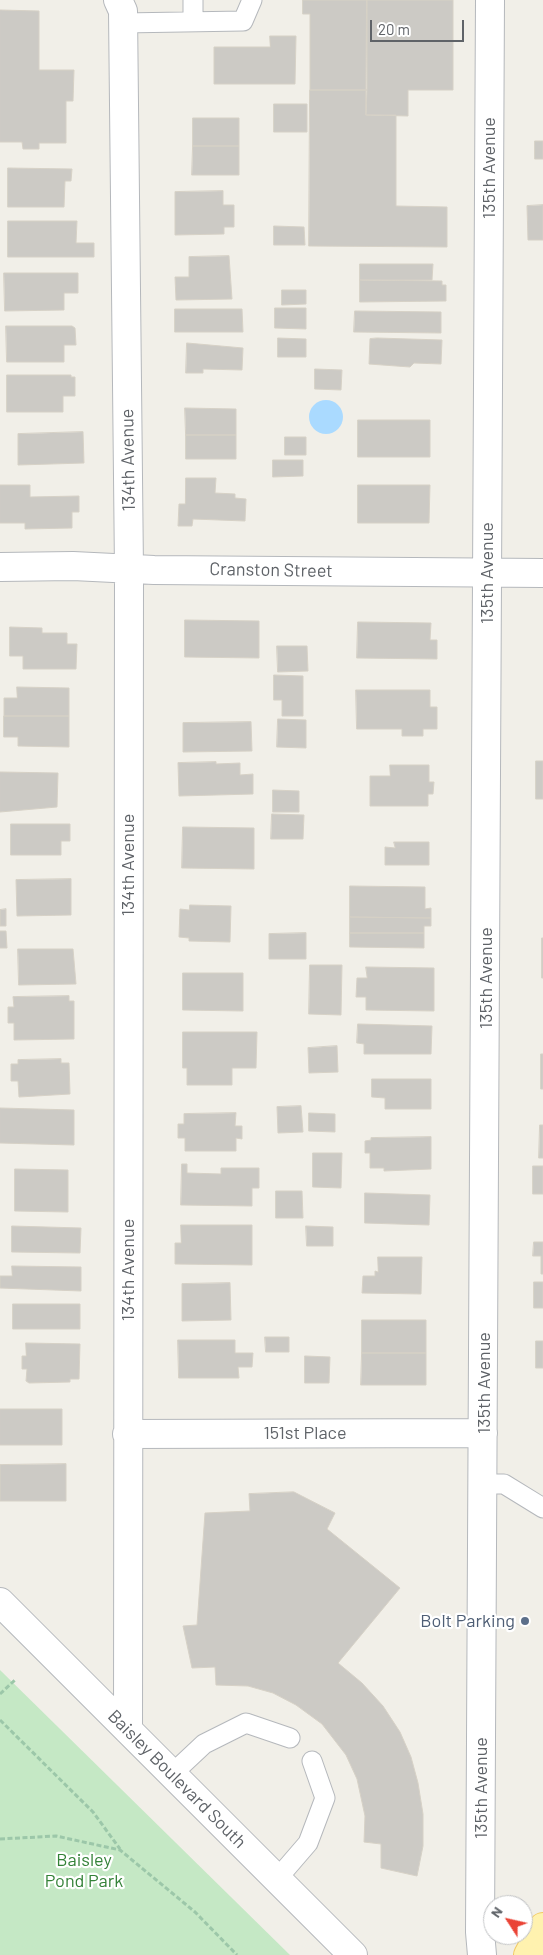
<!DOCTYPE html>
<style>
body{margin:0}
#map{position:relative;width:543px;height:1955px;overflow:hidden;background:#f1efe8;font-family:Barlow,sans-serif}
canvas{display:block}
.north{position:absolute;left:483px;top:1895px;width:50px;height:50px;box-sizing:border-box;background:#fff;border:1px solid #bfc1c3;border-radius:50%;rotate:305deg;font-size:14px;font-weight:700;line-height:20px;text-align:center;color:#5f6368}
.north::after{content:'';display:block;margin:auto;width:18px;height:22px;background:#ea4335;clip-path:polygon(50% 0,100% 100%,50% 72%,0 100%)}
.scale{position:absolute;left:370px;top:20px;width:94px;height:22px;box-sizing:border-box;border:2px solid #5f6368;border-top:0;padding-left:6px;font-size:15px;line-height:18px;white-space:nowrap;color:#5f6368;-webkit-text-stroke:4px #fff;paint-order:stroke}
</style>
<div id="map">
<canvas width="543" height="1955"></canvas>
<div class="north">N</div>
<div class="scale">20 m</div>
</div>
<script>
const c = document.querySelector('canvas').getContext('2d');
c.lineJoin = 'round';
function fillPath(path, color) { c.fillStyle = color; c.fill(path, 'evenodd'); }
function trace(path, color, width, dash) { c.strokeStyle = color; c.lineWidth = width; c.lineCap = dash ? 'butt' : 'round'; c.setLineDash(dash || []); c.stroke(path); }
function write(font, color, halo, rows, align = 'center') {
  c.font = font + ' Barlow,sans-serif'; c.lineWidth = 4.5; c.setLineDash([]); c.textBaseline = 'middle'; c.strokeStyle = halo; c.fillStyle = color; for (const [text, x, y, turn = 0] of rows) {
    c.save(); c.translate(x, y); c.rotate((+turn || 0) * Math.PI / 180); c.textAlign = isNaN(turn) ? turn : align; if (halo) c.strokeText(text, 0, 0); c.fillText(text, 0, 0); c.restore();
  }
}
fillPath(new Path2D(`
 M0,1670L290,1955H0Z`), '#c5e8c5');
fillPath(new Path2D(`
 M309 417a17 17 0 1 1 34 0a17 17 0 1 1-34 0Z`), '#aadaff');
const building = new Path2D(`
 M303,0H367V90H310V14H303Z
 M367,0H453V90H408V116L366,115Z
 M0,10L39,11V70H74L73,101H66V143H39V149H23L22,142H0Z
 M270,36H296L295,84H214V47H270Z
 M310,90H367L366,115H396V206L447,207V247L309,246Z
 M274,104H307V132H274Z
 M193,118H239V146H193Z
 M535,141H543V159H535Z
 M193,146H239V175H192Z
 M8,168L72,169L71,181H65L64,207H8Z
 M223,191V205H234V227H224V234L175,235V192Z
 M543,205V240H528L527,206Z
 M8,221H77L76,243H94V257H8Z
 M274,226L304,227L305,245H274Z
 M229,256L232,299L176,300L175,277H189V257Z
 M360,264H433L432,280H360Z
 M4,273H78V293H64V310L5,311Z
 M360,280L442,281V285H446V301L360,302Z
 M282,290H306V304L282,305Z
 M275,308H306V329L275,328Z
 M175,309H242L243,332H175Z
 M355,311L441,312V333L354,332Z
 M6,326H72L75,328L76,345H64V362H7Z
 M278,338L306,339V357H278Z
 M377,338L442,340L441,364L414,363L410,367L369,364L370,339Z
 M187,343L243,348L242,370L203,369V373H186Z
 M315,369L342,370L341,390L315,389Z
 M7,375H71V377H75V396H63V412H7Z
 M185,408L236,409V435H186Z
 M358,420H430V457H358Z
 M83,432L84,463L18,465V434Z
 M186,435H236V459H186Z
 M285,437H306V455H285Z
 M273,460H303V476L273,477Z
 M186,478H216L215,493L235,494V498L246,499L245,521L193,519L192,526H178L179,504H185Z
 M0,485H30V497L79,496V512H72V528L25,529V523H0Z
 M358,485H430L429,523H358Z
 M185,620L259,621V658L185,657Z
 M358,622L431,623L430,640H437V659L357,658Z
 M10,627L42,628V633H67V644H77L76,669H23V656H10Z
 M277,646H307L308,671L278,672Z
 M274,675L303,676V716H282V700H274Z
 M17,687L69,688V716H4V698H17Z
 M356,690H430V707H437V729H423V736H402V729H357Z
 M4,716H69V747L18,746V737H4Z
 M278,719L306,720V748L277,747Z
 M251,722L252,751L183,752V723Z
 M536,761H543V799H536Z
 M216,762V764L240,763V775L253,774V794L179,796L178,763Z
 M390,765H429V782H434L433,794H428V806H370V776H390Z
 M0,772L58,773L57,807L0,812Z
 M273,790L299,791V812H273Z
 M272,814L304,815L303,839H271Z
 M11,824H70V841H61V855H11Z
 M183,827L254,828V869L182,868Z
 M394,842H429V865H385V847L395,848Z
 M71,879V915L17,916L16,880Z
 M350,886L425,887V909L431,908V918L350,917Z
 M190,905L231,906L230,942L189,941V938L179,937L180,909L189,910Z
 M6,909V926H0V910Z
 M350,917L431,918V926H424V933H350Z
 M0,931H6L7,948H0Z
 M306,933V959H269V934Z
 M350,933H424V948L350,947Z
 M542,938H543V978H542Z
 M18,949H73L76,984L19,985Z
 M310,965H342L341,1015L309,1014Z
 M366,967L434,968V1011L366,1010V997H356L357,978H367Z
 M183,973H243V1011L183,1010Z
 M69,996V1001H74V1039L14,1040V1023H8V1007H14L13,997Z
 M358,1024L432,1026L431,1054H364V1044L357,1043Z
 M183,1032H257L256,1068H232V1085H187V1068H183Z
 M337,1046L338,1072L309,1073L308,1048Z
 M541,1054H543V1089H541Z
 M61,1059V1063H69L70,1094L19,1097L18,1081H11V1064H18V1060Z
 M372,1079H431V1109H385V1098L372,1097Z
 M301,1106L303,1132L278,1133L277,1107Z
 M0,1108L74,1110V1145L0,1143Z
 M236,1113L235,1126H242V1139L236,1138V1151H185V1138H178V1124H184V1114Z
 M309,1113L335,1114V1132L309,1131Z
 M540,1125H543V1158H539Z
 M431,1137V1169L384,1171V1168H370V1153H365V1141L371,1140V1138Z
 M313,1153H342L341,1188L313,1187Z
 M182,1164H187V1173L221,1174V1168H259V1188H252V1206L181,1205Z
 M533,1166H543V1194H533Z
 M15,1169L68,1170V1212L15,1211Z
 M276,1191H302L303,1218H276Z
 M365,1193L430,1195L429,1225L365,1223Z
 M181,1225H252V1265L175,1264V1243H181Z
 M12,1226L81,1228L80,1253L12,1252Z
 M306,1226L333,1227V1246H307Z
 M534,1242H543V1274H541V1256H533Z
 M378,1257H422L421,1294L362,1293L363,1276H375V1271L378,1272Z
 M12,1266L81,1267V1291L0,1288V1276H12Z
 M534,1282H543V1308H534Z
 M230,1283L231,1320L182,1321V1284Z
 M13,1304H80V1329H13Z
 M362,1320H426V1353H362Z
 M265,1337H289V1352H266Z
 M178,1340H235V1353H253L252,1367H238L239,1378H179Z
 M536,1341H543V1368H536Z
 M26,1343L80,1344L79,1379H70V1382L29,1383L26,1381L27,1369H22V1356H26Z
 M362,1353H426V1385H361Z
 M305,1356L330,1357L329,1383H305Z
 M0,1409H62V1445H0Z
 M66,1464V1501H0V1465Z
 M294,1492L335,1513L327,1529L400,1588L338,1663L362,1683L383,1706L400,1732L411,1757L418,1783L423,1814V1846L417,1876L381,1868V1844L364,1842L365,1816L357,1779L346,1755L322,1724L296,1705L273,1693L248,1686L216,1685L215,1667L192,1668L183,1626L197,1625L205,1513L250,1511L249,1494Z`);
fillPath(building, '#cccac5');
trace(building, '#d6d1c6', 1);
const lane = new Path2D(`
 M193,22V0
 M123,23L243,21L252,0
 M483,1484H504L543,1508
 M172,1774L204,1744L246,1723L290,1738
 M277,1879L308,1843L325,1798L312,1761`);
const street = new Path2D(`
 M118,0L123,11L129,570L128,1730
 M0,567L73,566L154,570L543,573
 M127,1434L483,1433
 M0,1602L353,1955
 M482,1955L480,1932L490,0`);
const primary = new Path2D(`
 M528,1955L543,1927`);
trace(lane, '#b5b8bc', 21);
trace(street, '#b5b8bc', 30);
trace(primary, '#f2c960', 30);
trace(new Path2D(`
 M0,1694L16,1679
 M0,1720L93,1812L120,1849
 M0,1839L56,1836L120,1850L195,1912L237,1955`), '#9cc7a9', 3, [5, 2.5]);
trace(lane, '#fff', 19);
trace(street, '#fff', 28);
trace(primary, '#fff2af', 28);
for (const [x, y, r, color] of [
 [525,1621,5,"#5c6f8a"]
]) { const dot = new Path2D(); dot.arc(x, y, r, 0, 2 * Math.PI); c.fillStyle = color; c.fill(dot); trace(dot, '#fff', 2); }
write('18px', '#5f6368', '#fff', [
 ["135th Avenue",489,168,-90],
 ["134th Avenue",128,460,-91],
 ["Cranston Street",271,570,1],
 ["135th Avenue",487,573,-90],
 ["134th Avenue",128,865,-90],
 ["135th Avenue",486,978,-90],
 ["134th Avenue",128,1270,-90],
 ["135th Avenue",484,1383,-90],
 ["151st Place",305,1433],
 ["Baisley Boulevard South",177,1779,45],
 ["135th Avenue",481,1788,-90]
]);
write('18px', '#4e5e75', '#fff', [
 ["Bolt Parking",515,1621]
], 'right');
write('18px', '#348238', '#fff', [
 ["Baisley",84,1860],
 ["Pond Park",84,1881]
]);
</script>
